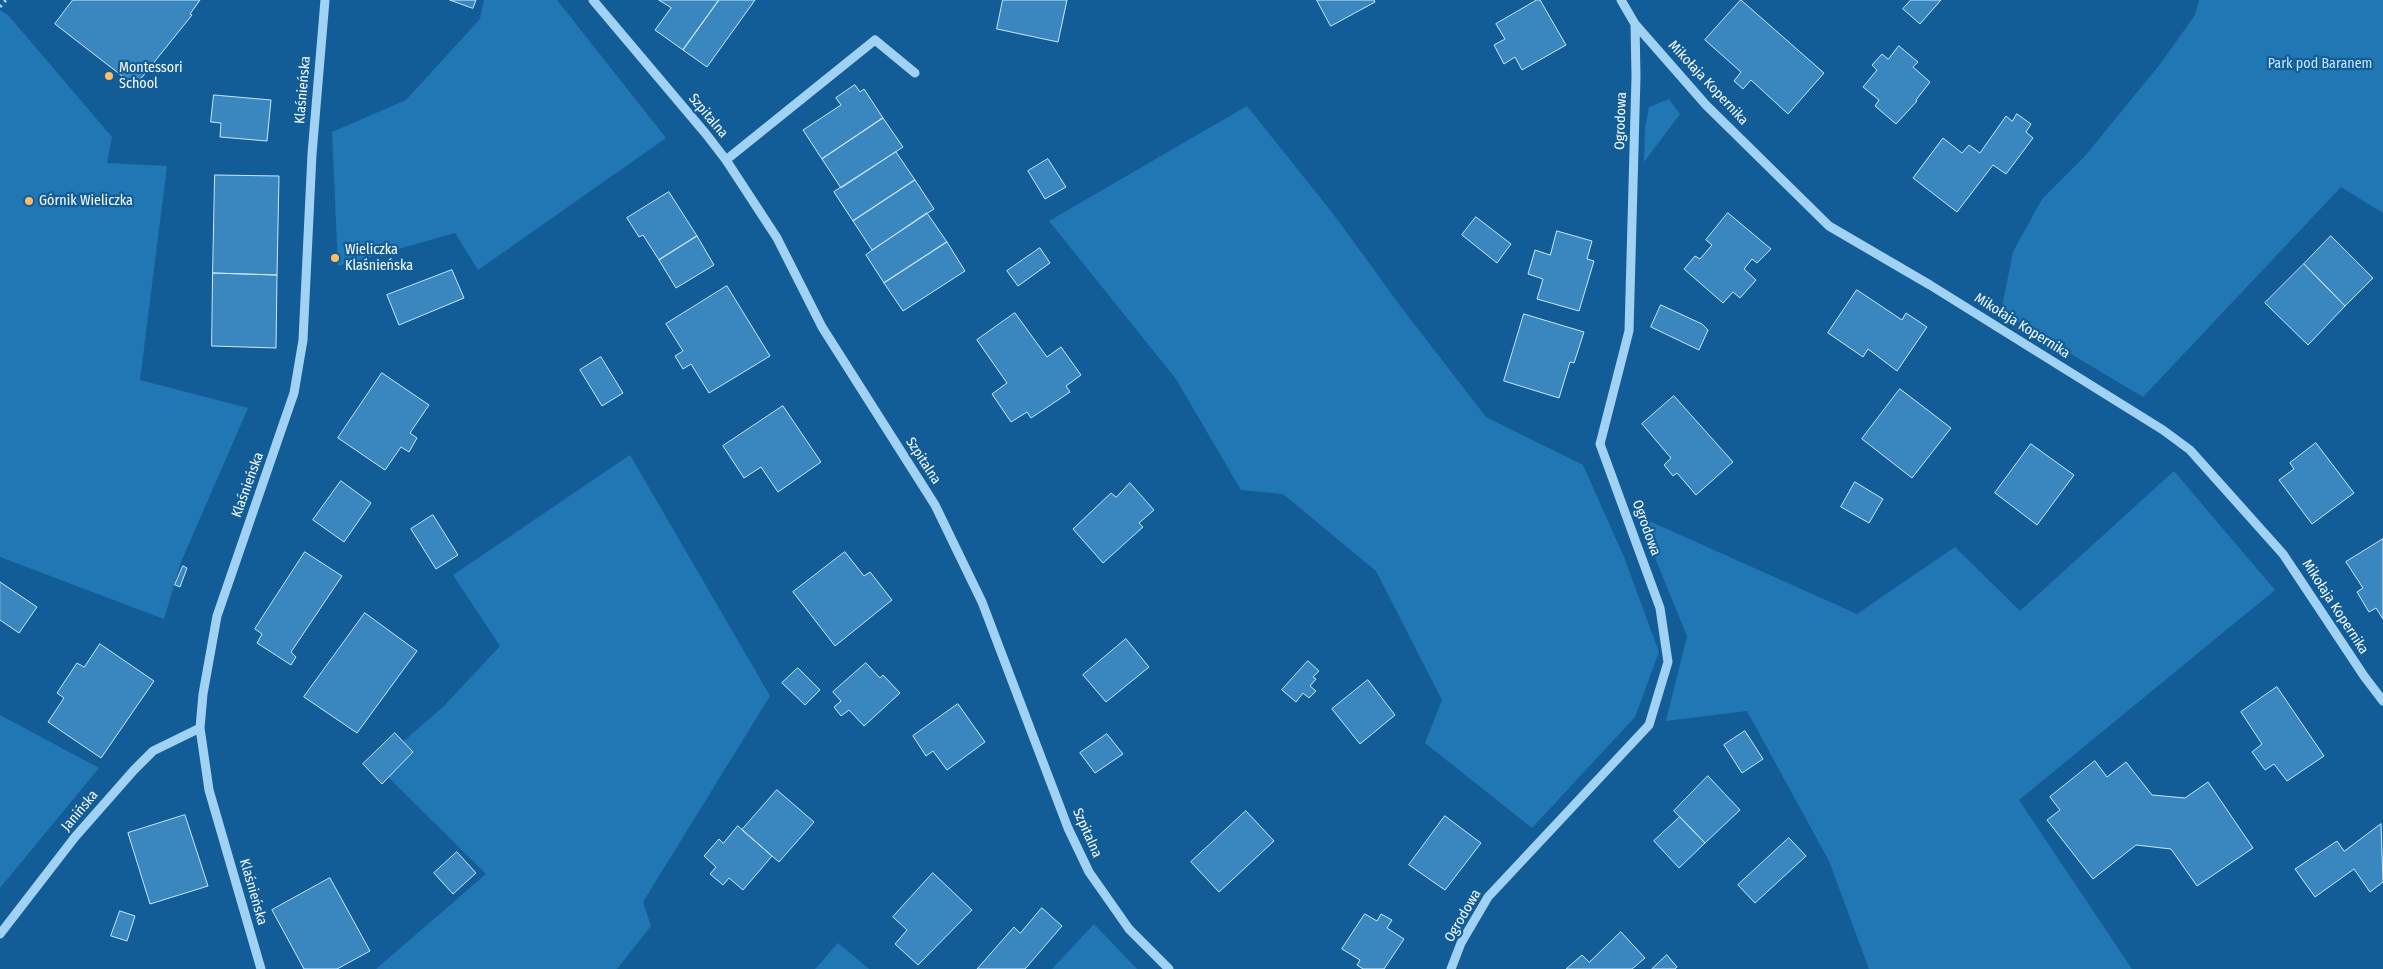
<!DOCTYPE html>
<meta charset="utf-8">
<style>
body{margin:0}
canvas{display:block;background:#125d97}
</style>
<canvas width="2383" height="969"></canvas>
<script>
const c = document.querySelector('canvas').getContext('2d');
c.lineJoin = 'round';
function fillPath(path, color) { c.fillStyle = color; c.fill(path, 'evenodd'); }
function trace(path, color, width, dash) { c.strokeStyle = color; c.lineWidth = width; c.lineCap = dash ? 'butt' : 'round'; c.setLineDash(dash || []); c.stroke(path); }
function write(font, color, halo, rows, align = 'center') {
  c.font = font + ' "Fira Sans Condensed",sans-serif'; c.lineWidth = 4.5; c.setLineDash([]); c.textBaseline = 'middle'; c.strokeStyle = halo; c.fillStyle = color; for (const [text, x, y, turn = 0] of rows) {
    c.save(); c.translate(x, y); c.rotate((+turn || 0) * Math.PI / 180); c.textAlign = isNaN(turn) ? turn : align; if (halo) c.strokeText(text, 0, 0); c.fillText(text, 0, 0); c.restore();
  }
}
fillPath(new Path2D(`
 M484,0H557L666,138L478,270L455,233L338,266L332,132L406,100L480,19Z
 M2199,0H2383V213L2341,187L2143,397L2001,312L2013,252L2042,199L2085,156L2161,63L2195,15Z
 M0,10L8,15L112,137L107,163L167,166L140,380L248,408L181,562L164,619L0,557Z
 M1669,99L1680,114L1644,162L1645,128L1649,107Z
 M1247,106L1334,215L1401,307L1486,417L1583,465L1624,557L1659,652L1635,717L1532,828L1425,743L1442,700L1376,571L1283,494L1241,490L1176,379L1049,221Z
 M630,455L770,696L643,902L651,926L617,969H376L486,874L376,765L443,707L500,646L453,575Z
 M2174,471L2275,590L2019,800L2132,969H1869L1829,861L1747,711L1666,721L1687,636L1638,516L1857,614L1955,547L2020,611Z
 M0,715L99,768L0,888Z
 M1094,924L1137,969H1052Z
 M838,943L869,969H815Z`), '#2077b4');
const building = new Path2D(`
 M73,0H200L190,14L192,15L135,86L55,24Z
 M450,0H476L473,8Z
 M659,0H719L683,50L655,30L671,8Z
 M719,0H755L707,67L683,50Z
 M1003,0H1067L1058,42L997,29Z
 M1317,0H1374L1375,2L1331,26Z
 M1537,0H1540L1566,45L1522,70L1515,57L1504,64L1494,45L1505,39L1496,24Z
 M1741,0L1824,73L1788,114L1751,80L1743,89L1734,81L1741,72L1705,40Z
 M1911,0H1941L1920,24L1903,9Z
 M1899,46L1918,62L1913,67L1930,82L1916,100L1917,101L1896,124L1875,106L1879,100L1863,87L1877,70L1872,65L1882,54L1888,59Z
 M855,85L860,92L864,89L883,118L822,159L803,130L841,105L836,98Z
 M214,95L271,100L267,141L220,137L221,123L211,122Z
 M2017,114L2031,124L2026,132L2033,138L2006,174L1993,165L1957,212L1913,178L1943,138L1962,153L1969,145L1980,153L2006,116L2012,121Z
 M883,118L903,147L841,188L822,159Z
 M896,152L915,180L853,221L834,192Z
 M1048,159L1066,187L1045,199L1028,171Z
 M215,175L279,176L277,275L213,273Z
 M915,180L934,209L872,250L853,221Z
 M669,192L697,236L659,260L643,235L639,237L627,218Z
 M927,213L947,242L884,283L866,255Z
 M1728,213L1771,249L1757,263L1752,259L1744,269L1756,280L1740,298L1733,292L1723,303L1684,269L1695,256L1700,259L1712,245L1706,240Z
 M1476,217L1511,244L1497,263L1462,235Z
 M1557,231L1592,241L1587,259L1594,261L1579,311L1537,299L1543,279L1528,274L1535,250L1550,255Z
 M697,236L714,265L676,288L659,260Z
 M2331,236L2373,278L2345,306L2304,264Z
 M947,242L965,271L903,311L884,283Z
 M1040,248L1050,263L1018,286L1007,271Z
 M2304,264L2345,306L2308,345L2265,303Z
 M452,270L464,298L399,325L387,295Z
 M213,273L277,275L276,348L212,346Z
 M727,286L770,356L709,393L691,364L683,369L675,356L683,351L666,324Z
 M1857,290L1902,320L1906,313L1927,327L1897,371L1868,349L1863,357L1828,333Z
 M1661,305L1702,324L1708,330L1699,350L1651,327Z
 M1015,313L1047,357L1061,347L1081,375L1066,386L1070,392L1031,418L1027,412L1011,422L992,394L1007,383L977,340Z
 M1524,314L1584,332L1574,363L1570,362L1559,398L1504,381Z
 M601,357L623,393L602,406L580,370Z
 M382,373L429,405L410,433L417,438L409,452L401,447L385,470L338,438Z
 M1900,389L1951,428L1912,478L1862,439Z
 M1674,396L1733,462L1696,495L1677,473L1673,476L1664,465L1671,458L1642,424Z
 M783,406L821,462L778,492L761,467L744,478L723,446Z
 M2316,443L2354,493L2312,524L2279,480L2294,469L2290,463Z
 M2031,444L2074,475L2037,525L1995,493Z
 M341,481L371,503L344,542L313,520Z
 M1855,482L1883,499L1869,523L1841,507Z
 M1130,483L1154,510L1139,523L1143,527L1103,563L1073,529L1111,493L1116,497Z
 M433,515L458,555L436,569L411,529Z
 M2383,539V619L2376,608L2369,612L2357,592L2363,588L2346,562Z
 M305,552L342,576L291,652L296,657L291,665L257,643L262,634L255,629Z
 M845,552L864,576L870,572L892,600L835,646L793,592Z
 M183,566L187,568L180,587L175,585Z
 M0,582L37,607L19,633L0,620Z
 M365,613L417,651L357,733L304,697Z
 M1126,639L1149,667L1106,702L1083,675Z
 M100,644L154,681L101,758L48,722L64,698L57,693L77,663L84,667Z
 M1308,661L1319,671L1313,677L1316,679L1310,686L1316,691L1309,698L1303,693L1296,702L1282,690Z
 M866,663L880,678L883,675L900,693L864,726L849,710L841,716L834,707L841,701L833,692Z
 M798,668L820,690L805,705L782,683Z
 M1368,680L1395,715L1360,744L1332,709Z
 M2277,687L2324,756L2287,781L2274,764L2265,770L2252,752L2262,744L2241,712Z
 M958,704L985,742L947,770L933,751L926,756L913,736Z
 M1745,731L1763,759L1742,773L1724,745Z
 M395,733L413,752L382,784L363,764Z
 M1107,734L1123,754L1095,773L1080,753Z
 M2095,761L2107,777L2126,762L2152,795L2185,798L2208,782L2253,848L2197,886L2171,849L2136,845L2093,879L2047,820L2060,810L2050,797Z
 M1708,776L1740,810L1705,843L1674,811Z
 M777,790L814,822L779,862L742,830Z
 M1246,811L1274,841L1219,892L1191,862Z
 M185,815L208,886L150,904L128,833Z
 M1445,816L1481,843L1445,890L1409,865Z
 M1680,817L1705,843L1679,868L1654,841Z
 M2381,824L2383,882L2370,892L2354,869L2315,897L2295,869L2337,841L2344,851Z
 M738,826L772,856L743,890L729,878L723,885L710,874L716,867L704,856L719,839L723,843Z
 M1789,838L1806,856L1755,903L1738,885Z
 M457,852L476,873L453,894L434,873Z
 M933,873L972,910L918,965L895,944L907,930L893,917Z
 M330,878L370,951L337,969H304L272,910Z
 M1042,908L1062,926L1025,969H977L1014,927L1020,933Z
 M120,911L135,916L127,941L111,936Z
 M1365,914L1377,921L1381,914L1392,920L1387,928L1404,939L1384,969H1363L1357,965L1360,960L1342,949Z
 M1621,932L1645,958L1632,969H1566L1582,955L1589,962Z
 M1667,955L1677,967L1675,969H1652Z`);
fillPath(building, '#3a87bf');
trace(building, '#cae8fd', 1);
trace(new Path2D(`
 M0,7L6,0`), '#a2d2f3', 3, [2.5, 4]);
trace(new Path2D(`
 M593,0L706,134L726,160L777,238L822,327L935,505L982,602L1068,828L1089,872L1129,929L1169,969
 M1621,0L1635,24L1706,105L1829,226L1930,285L2163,430L2190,450L2283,554L2364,676L2383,701
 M726,160L875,40L915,73
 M0,934L75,837L134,770L153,751L200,728
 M261,969L209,790L200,728L203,694L217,616L294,393L303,340L312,154L325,0
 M1451,969L1461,943L1488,897L1649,725L1668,662L1660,608L1600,444L1629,331L1636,76L1635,24`), '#a2d2f3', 9);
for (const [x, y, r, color] of [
 [109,76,5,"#ffbe64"],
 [29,201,5,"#ffbe64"],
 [335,258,5,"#ffbe64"]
]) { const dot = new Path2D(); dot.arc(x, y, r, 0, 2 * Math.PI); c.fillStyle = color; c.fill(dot); trace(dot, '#125d97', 2); }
write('14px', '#cae8fd', '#125d97', [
 ["Park pod Baranem",2320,64]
]);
write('14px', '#fff', '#125d97', [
 ["Montessori",119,68],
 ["School",119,84],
 ["Górnik Wieliczka",39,201],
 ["Wieliczka",345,250],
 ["Klaśnieńska",345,266]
], 'left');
write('14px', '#fff', '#125d97', [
 ["Mikołaja Kopernika",1708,83,47],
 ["Klaśnieńska",303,90,-85],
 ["Szpitalna",708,116,50],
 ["Ogrodowa",1621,121,-88],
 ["Mikołaja Kopernika",2022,326,32],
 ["Szpitalna",923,461,57],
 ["Klaśnieńska",248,485,-70],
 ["Ogrodowa",1646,528,70],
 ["Mikołaja Kopernika",2335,607,57],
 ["Janińska",80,811,-50],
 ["Szpitalna",1087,833,66],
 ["Klaśnieńska",253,892,74],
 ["Ogrodowa",1463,916,-60]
]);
</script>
